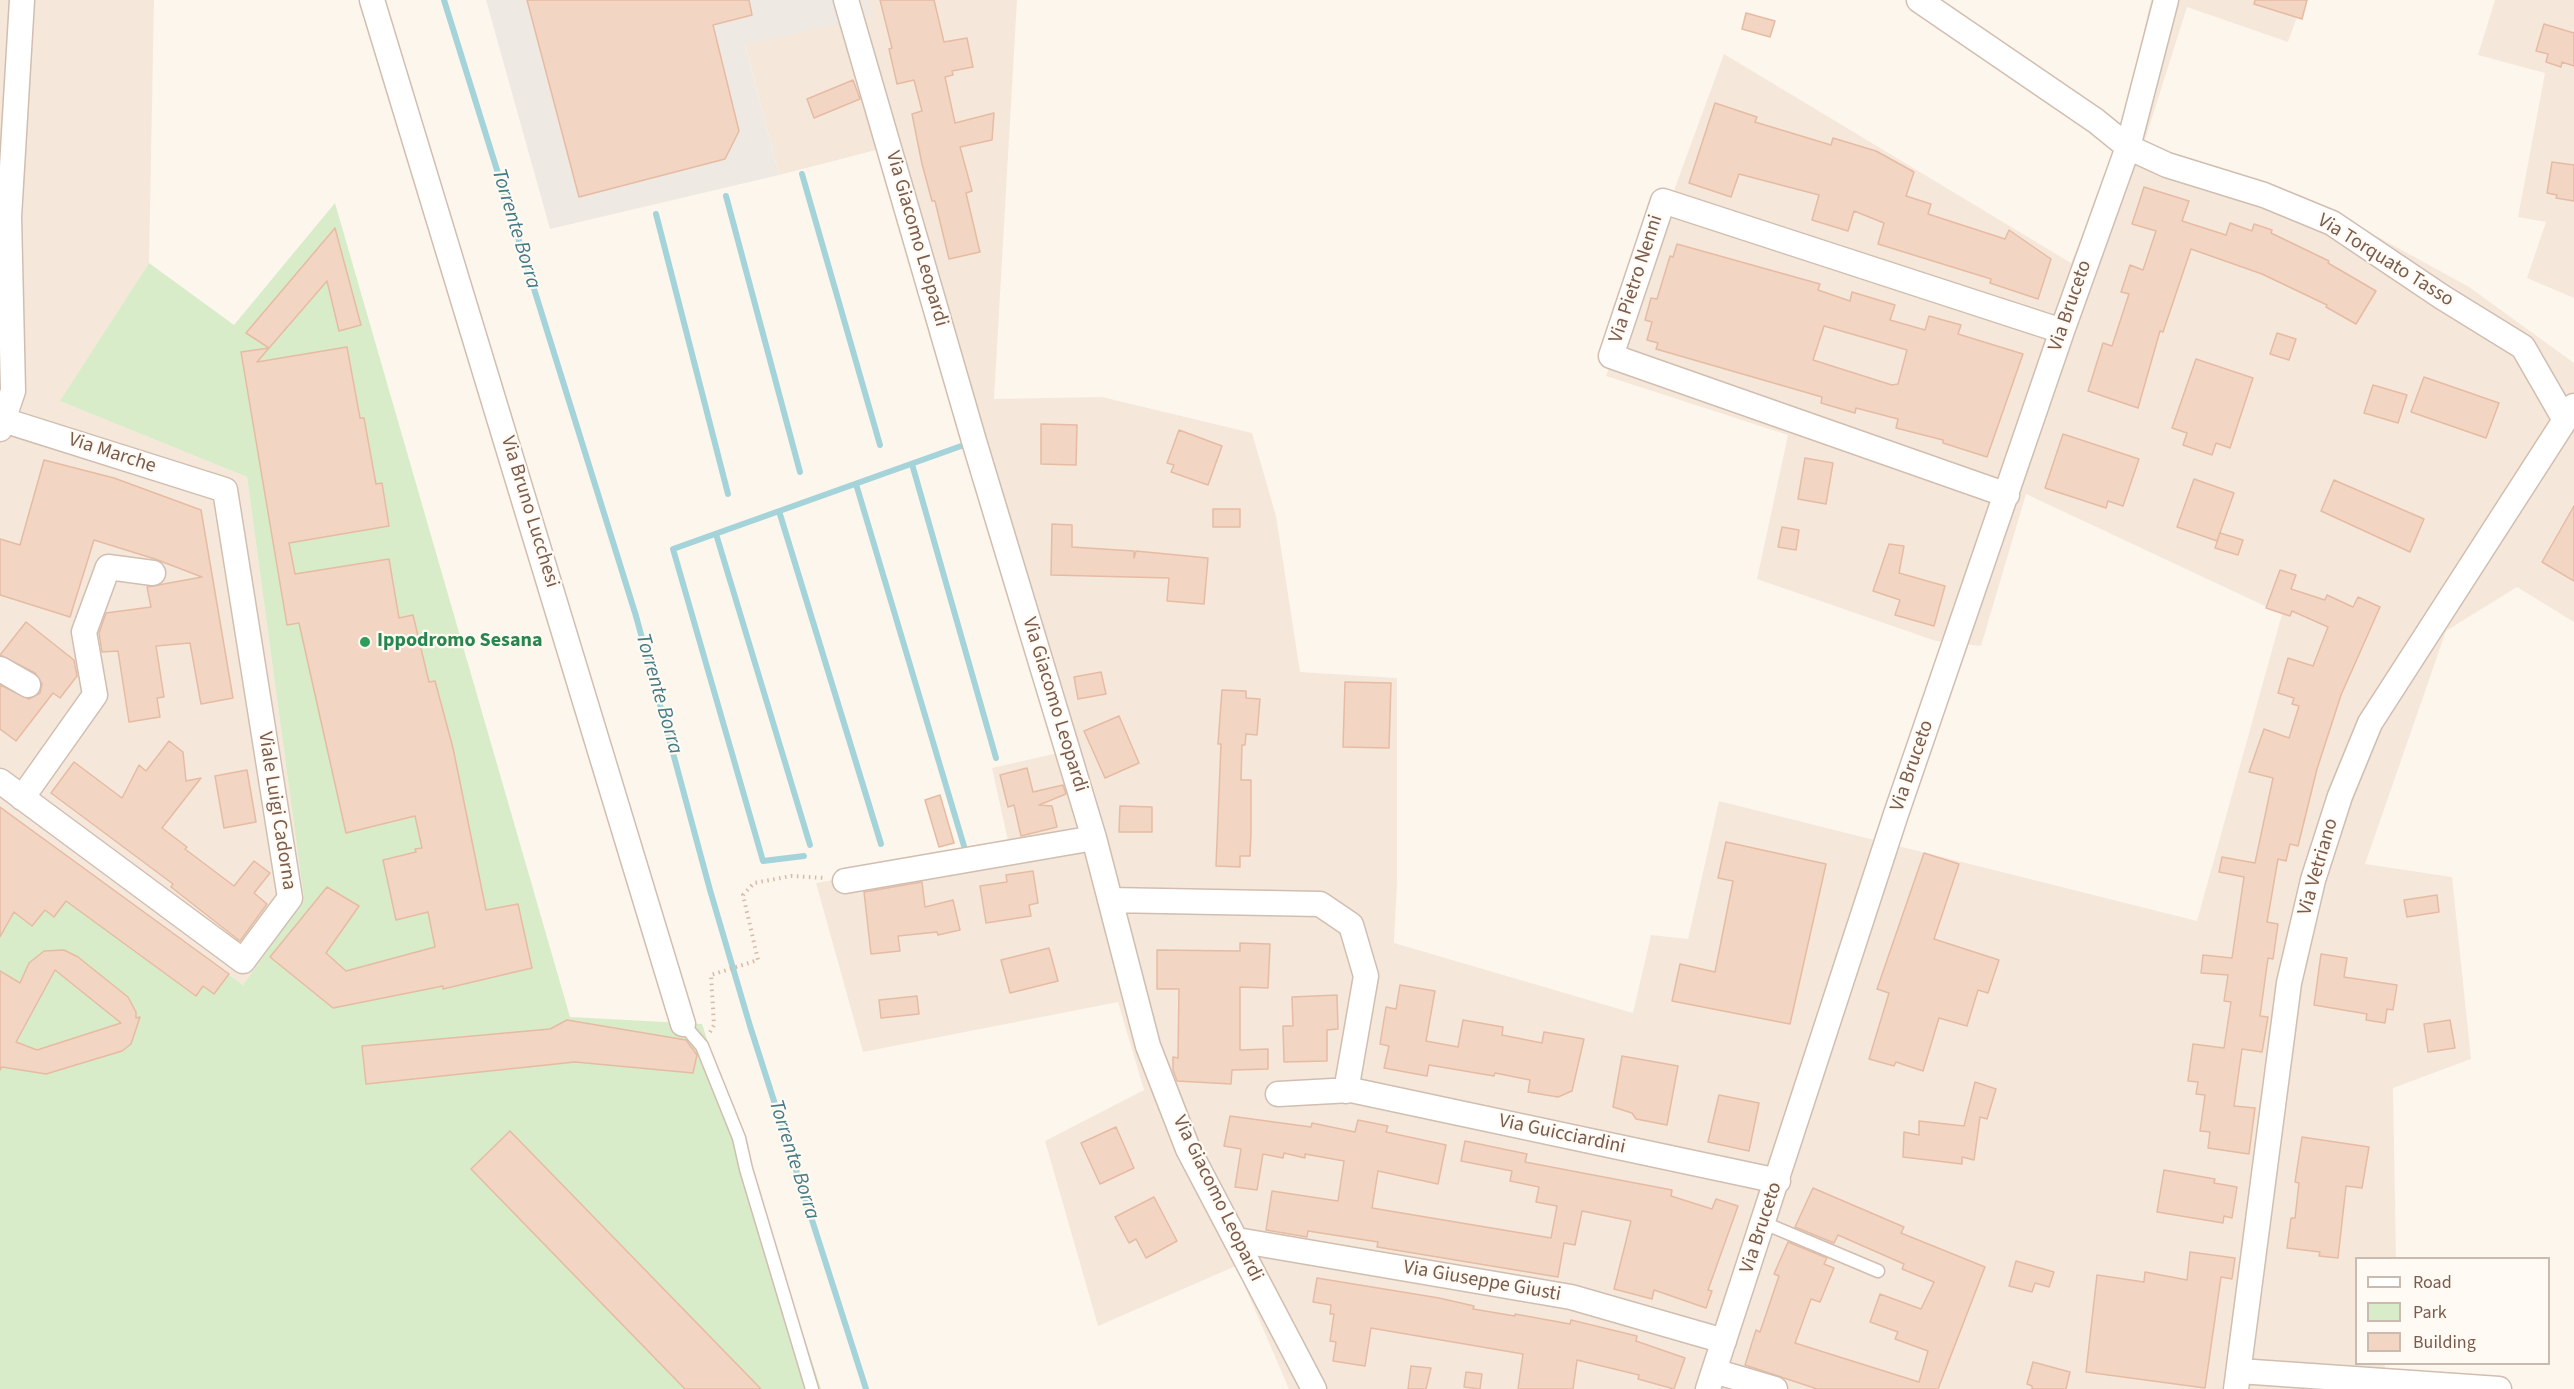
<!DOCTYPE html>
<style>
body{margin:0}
#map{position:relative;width:2574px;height:1389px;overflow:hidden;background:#fdf6ec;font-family:"Source Sans 3",sans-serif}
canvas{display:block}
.legend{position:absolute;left:2355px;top:1257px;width:195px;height:108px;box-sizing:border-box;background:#fffaf3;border:2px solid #cabbb1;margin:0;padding:8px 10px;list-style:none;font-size:18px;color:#7a5c4d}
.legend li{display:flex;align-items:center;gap:12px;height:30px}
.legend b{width:30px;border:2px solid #cabbb1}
</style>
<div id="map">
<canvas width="2574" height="1389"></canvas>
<ul class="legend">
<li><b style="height:8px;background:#fff"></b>Road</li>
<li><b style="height:16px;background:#d8ecc9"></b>Park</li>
<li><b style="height:16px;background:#f3d5c3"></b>Building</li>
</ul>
</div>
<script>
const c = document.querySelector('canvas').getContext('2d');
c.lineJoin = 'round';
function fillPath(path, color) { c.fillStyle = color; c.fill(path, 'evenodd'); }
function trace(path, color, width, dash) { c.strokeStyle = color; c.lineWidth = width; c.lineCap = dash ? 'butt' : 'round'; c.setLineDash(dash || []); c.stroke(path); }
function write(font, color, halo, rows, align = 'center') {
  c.font = font + ' "Source Sans 3",sans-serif'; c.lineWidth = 4.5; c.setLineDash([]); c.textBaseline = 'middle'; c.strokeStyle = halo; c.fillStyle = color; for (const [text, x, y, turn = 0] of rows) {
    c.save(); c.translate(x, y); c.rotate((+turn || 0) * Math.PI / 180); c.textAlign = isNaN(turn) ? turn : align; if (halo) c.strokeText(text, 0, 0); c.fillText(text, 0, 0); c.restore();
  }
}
fillPath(new Path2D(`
 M0,0H154L149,263L61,401L247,477L304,899L243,985L0,807Z
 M867,0H1017L994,399L1102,397L1252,433L1276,516L1300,672L1397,678V882L1394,943L1633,1013L1651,935L1688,939L1719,801L2197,921L2282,614L2026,494L1981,646L1936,641L1757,579L1788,435L1606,376L1724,54L2071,263L2115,157L2151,0H2303L2288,42L2187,7L2144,143L2309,199L2469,287L2574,363V622L2517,587L2446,631L2365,864L2452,877L2471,1059L2393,1088L2396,1258H2356V1364H2385L2383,1389H1289L1236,1266L1098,1326L1045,1141L1144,1090L1118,1002L863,1052L816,883L1010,850L992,768L1058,753L880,149L779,175L745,44L871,16Z
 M2495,0H2574V298L2527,278L2546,222L2518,217L2545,73L2478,55Z`), '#f5e8da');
fillPath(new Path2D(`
 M486,0H867L872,16L745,45L779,175L550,229Z`), '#efe9e4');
fillPath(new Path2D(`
 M335,203L570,1017L702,1024L821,1389H0V807L243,985L304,899L247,477L60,401L149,263L234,325Z`), '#d8ecc9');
trace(new Path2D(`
 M444,0L636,616L710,890L750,1026L866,1389
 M802,174L880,445
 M726,196L800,472
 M656,214L728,494
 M912,464L996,758
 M856,484L964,846
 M779,511L881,844
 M716,534L810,845
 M804,856L763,861L673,549L964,445`), '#a5d3da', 6);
const building = new Path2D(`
 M527,0H749L752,15L713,25L739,131L725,159L579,197Z
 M880,0H934L944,42L967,38L973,67L952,71L953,75L945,77L955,123L994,113L992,140L960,147L972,191L966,193L980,252L949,259L935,201H932L922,164L912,114L922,111L914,80L897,84L889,49L892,48Z
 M2255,0H2307L2302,19L2254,4Z
 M1746,13L1775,21L1770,37L1742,29Z
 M2544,24L2574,33V66L2562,62L2561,67L2546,62L2548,54L2536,51Z
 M853,80L860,99L814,118L807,99Z
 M1715,103L1757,117L1755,122L1831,145L1833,138L1876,151L1914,172L1906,196L1931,204L1928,214L2005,239L2009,230L2051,259L2038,299L1990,283L1991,279L1878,244L1884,223L1854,211L1848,231L1812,220L1819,195L1739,174L1731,197L1689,183Z
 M2552,162L2574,165V201L2556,198L2557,195L2547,193Z
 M2144,187L2189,201L2182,221L2226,235L2230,223L2252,231L2254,224L2272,230L2271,233L2329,261L2328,263L2376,291L2356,324L2326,307L2327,305L2262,274L2191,249L2163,332L2160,331L2138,408L2088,391L2103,343L2112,346L2129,294L2121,292L2130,265L2143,270L2156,231L2132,224Z
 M335,228L361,325L339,331L327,281L257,362L347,347L360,418H364L376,484L382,483L389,526L289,543L295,574L389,559L399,618L413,615L429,682L435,681L453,748L486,910L518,904L532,968L443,989V986L333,1008L270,957L327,887L359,906L326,953L346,971L435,947L428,912L396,920L383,860L416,852L415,849L422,848L415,816L346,833L299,623L287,625L241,352L269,348L246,333Z
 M1677,244L1820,284L1818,290L1850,301L1852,292L1895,305L1890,320L1925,330L1929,316L1961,325L1958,334L2023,354L1987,457L1943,443V440L1896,428L1898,419L1856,408L1855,413L1821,403L1822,397L1656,349L1658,343L1647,340L1652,322L1645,320L1651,298L1657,299L1670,256L1673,257ZM1824,326L1907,350L1898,384L1892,385L1813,360Z
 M2277,333L2296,339L2289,360L2270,354Z
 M2196,359L2253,378L2230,448L2216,443L2212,455L2183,445L2187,433L2172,428Z
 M2424,377L2499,403L2486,438L2411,412Z
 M2373,385L2407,395L2398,423L2364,413Z
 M1041,424L1077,425L1076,465L1041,464Z
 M1179,430L1222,446L1208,485L1171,472L1174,465L1167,463Z
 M2063,434L2139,459L2123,506L2108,501L2106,508L2045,488Z
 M1805,458L1833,463L1826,504L1798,499Z
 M44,460L114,478L201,510L233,698L201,704L190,643L156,646L164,697L157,698L160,717L129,722L118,651L102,652L99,633L106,613L151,607L147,587L202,577L155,559L94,540L70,617L0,595V539L20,545Z
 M2194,479L2234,493L2217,541L2177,527Z
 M2334,480L2424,519L2410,552L2321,511Z
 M2574,506V581L2542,562Z
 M1213,509H1240V527H1213Z
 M1052,524L1072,525V547L1134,551V558L1136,551L1208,558L1204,604L1167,601L1169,578L1051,575Z
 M1782,527L1799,530L1796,550L1778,547Z
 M2220,533L2243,540L2238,555L2215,548Z
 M1889,544L1904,546L1899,573L1945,586L1934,626L1895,615L1900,600L1873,591Z
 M2280,570L2296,575L2291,589L2325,600L2327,595L2353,607L2358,597L2380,607L2341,695L2317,769L2298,846L2290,844L2286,861L2278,859L2267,922L2278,924L2273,959L2268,958L2260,1016L2268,1017L2262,1052L2242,1049L2234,1106L2255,1108L2249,1154L2208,1148L2210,1132L2200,1131L2205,1095L2196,1094L2198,1082L2188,1081L2193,1044L2224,1048L2231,1002L2224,1001L2228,975L2201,973L2203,955L2232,958L2244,877L2219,872L2222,857L2255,863L2273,778L2249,772L2264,729L2289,738L2299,706L2292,704L2294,698L2278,693L2288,658L2313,666L2328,627L2292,611L2290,616L2266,608Z
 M26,622L74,660L77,676L60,698L53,693L16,741L0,729V685L29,699L40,693L42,684L35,673L0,655Z
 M1101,672L1106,694L1078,699L1074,677Z
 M1345,682L1391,683L1389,748L1343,747Z
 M1222,690L1246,691V698L1260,699L1257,735L1246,734L1245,745H1242L1241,780H1251V832L1250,856H1240V867L1216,866L1221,744H1218Z
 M1119,716L1139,763L1105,778L1084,731Z
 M169,741L183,752L186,781L201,778L162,828L187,847L185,849L234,886L254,861L270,873L254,893L267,904L240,941L171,887L173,884L51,793L74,762L122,798L139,765L146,771Z
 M1027,768L1033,792L1063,785L1066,794L1039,805L1052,806L1057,827L1021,836L1014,805L1008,807L1000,775Z
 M247,770L256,822L224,828L215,776Z
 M940,795L954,843L939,847L925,800Z
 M1120,806L1152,807V832H1119Z
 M0,807L229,974L214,994L203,986L196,996L66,901L54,917L45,910L32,926L14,912L0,937Z
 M1726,842L1826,864L1790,1024L1672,1001L1680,964L1715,972L1733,881L1718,878Z
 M1924,853L1959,864L1934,939L1999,960L1988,993L1978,990L1967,1026L1939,1018L1923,1071L1896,1062L1894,1066L1869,1059L1889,993L1877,989Z
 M1033,871L1038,903L1029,905L1031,916L986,923L980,886L1007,882L1006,875Z
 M922,882L925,907L953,900L960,930L938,935L937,932L898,936L900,951L871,954L864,892Z
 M2437,895L2439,912L2407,917L2404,900Z
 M1240,943L1270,944L1268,988L1240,987V1050L1268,1049V1069L1232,1070L1231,1084L1177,1081L1173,1070V1057L1178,1058L1179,989H1157V950L1240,951Z
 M1049,948L1058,981L1010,993L1001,960Z
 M64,950L78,957L128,997L136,1012V1018L140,1017L131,1044L122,1051L46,1074L2,1067L0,1070V971L20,983L29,963L44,951ZM55,970L121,1023L37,1050L16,1042Z
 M2321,954L2347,958L2344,977L2397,985L2393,1010L2387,1009L2385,1023L2366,1020L2367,1014L2314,1005Z
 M1400,985L1435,991L1426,1041L1458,1047L1463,1020L1503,1027L1502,1035L1542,1043L1544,1032L1584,1039L1572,1091L1558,1097L1528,1092L1530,1080L1495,1073L1494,1076L1429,1065L1427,1076L1384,1068L1389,1046L1380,1044L1386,1007L1396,1009Z
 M1337,995L1338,1029L1327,1030V1061L1284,1062L1283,1026H1293L1292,997Z
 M917,996L919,1014L881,1018L879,1000Z
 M567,1020L686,1040L697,1055L693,1073L575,1062L366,1084L362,1046L550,1029Z
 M2450,1020L2455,1048L2428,1052L2424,1024Z
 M1622,1056L1678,1066L1667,1125L1636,1119L1632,1113L1613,1107Z
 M1975,1082L1996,1089L1987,1119L1980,1117L1974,1160L1962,1157V1164L1903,1157L1904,1132L1919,1135V1121L1964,1126Z
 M1719,1095L1759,1103L1749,1151L1708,1142Z
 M1230,1116L1311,1127L1312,1123L1355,1132L1358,1120L1388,1126L1386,1132L1446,1145L1438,1184L1378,1171L1372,1208L1551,1238L1557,1206L1536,1202L1539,1187L1510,1181L1512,1171L1461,1161L1465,1141L1527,1154L1525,1162L1672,1190L1671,1196L1712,1209L1716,1199L1738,1206L1708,1290L1712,1291L1706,1308L1654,1290L1652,1299L1614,1289L1631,1221L1582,1211L1575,1245L1564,1243L1558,1277L1377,1247L1378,1242L1308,1231L1307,1237L1266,1230L1272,1191L1338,1201L1344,1161L1305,1154V1158L1284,1153L1283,1158L1263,1154L1257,1190L1235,1187L1241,1149L1224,1146Z
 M1116,1127L1134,1168L1100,1184L1081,1143Z
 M510,1131L761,1389H685L471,1169Z
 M2302,1137L2369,1147L2362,1188L2346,1186L2338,1258L2319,1256L2320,1252L2287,1248L2291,1218H2295L2299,1183L2295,1182Z
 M2164,1170L2215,1179L2214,1183L2237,1187L2232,1218L2224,1216L2223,1223L2157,1212Z
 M1813,1188L1904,1227L1901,1233L1985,1267L1938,1389H1817L1745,1365L1756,1330L1760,1332L1779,1276L1774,1274L1788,1242L1827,1258L1824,1264L1834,1268L1820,1302L1811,1299L1795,1343L1919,1382L1928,1351L1895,1339L1898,1332L1870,1322L1880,1294L1921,1309L1934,1282L1902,1269L1904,1264L1838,1235L1834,1243L1795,1227Z
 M1154,1197L1177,1241L1146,1258L1136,1239L1129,1243L1115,1217Z
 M2190,1252L2235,1258L2232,1279L2221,1277L2205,1388L2086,1372L2097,1275L2144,1282L2145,1272L2187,1280Z
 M2016,1261L2054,1272L2049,1287L2035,1283L2032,1292L2009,1286Z
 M1317,1278L1439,1298L1474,1306L1473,1309L1515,1316V1314L1570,1324L1571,1320L1637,1336L1636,1341L1685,1358L1674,1389L1638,1379L1639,1375L1577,1360L1573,1389H1518L1523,1354L1371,1328L1365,1366L1333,1361L1336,1342L1330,1341L1334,1314H1330L1331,1305L1313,1302Z
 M2033,1362L2070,1372L2066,1389H2032V1386L2027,1384Z
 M1411,1366L1431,1368L1426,1389H1408Z
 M1466,1372L1482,1374L1480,1389L1464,1387Z`);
fillPath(building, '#f3d5c3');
trace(building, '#e6bba3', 1.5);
const service = new Path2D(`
 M683,1024L702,1046L739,1138L746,1169L812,1389
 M1764,1223L1878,1271`);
const minor = new Path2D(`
 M372,0L683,1024
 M846,0L974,441L1094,838L1148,1046L1188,1149L1314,1389
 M1919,0L2096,121L2128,147L2167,165L2264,195L2332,223L2442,297L2523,347L2565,420
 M0,419L225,490L290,898L243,961L0,781
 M0,429L13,391L9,217L22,0
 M2007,495L1611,356L1663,201L2062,331
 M0,669L28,685
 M22,798L95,695L84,632L108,567L153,573
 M845,881L1094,838
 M1110,900L1320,904L1351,925L1366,976L1346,1091
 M1278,1094L1351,1090L1778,1181
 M1237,1240L1571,1297L1724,1341
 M1714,1371L1775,1389
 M2239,1371L2499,1389
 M1708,1389L1896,814L2062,331L2128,147L2166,0
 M2236,1389L2289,983L2313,880L2340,796L2370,723L2574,406`);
trace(service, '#d1beb0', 15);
trace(minor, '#d1beb0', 27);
trace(new Path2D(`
 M710,1032L714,1025L711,975L758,960L743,895L754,883L791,876L825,878`), '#d9b8a5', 4, [1.5, 4.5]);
trace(service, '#fff', 12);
trace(minor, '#fff', 24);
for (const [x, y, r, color] of [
 [365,642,6,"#2e9e5b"]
]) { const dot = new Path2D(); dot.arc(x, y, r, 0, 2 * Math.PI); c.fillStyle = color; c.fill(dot); trace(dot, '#fffaf3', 2); }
write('20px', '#7a5c4d', '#fffaf3', [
 ["Via Giacomo Leopardi",916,239,74],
 ["Via Torquato Tasso",2385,261,32],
 ["Via Pietro Nenni",1637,279,-72],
 ["Via Bruceto",2071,306,-71],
 ["Via Marche",112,454,18],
 ["Via Bruno Lucchesi",529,512,73],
 ["Via Giacomo Leopardi",1054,705,73],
 ["Via Bruceto",1913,766,-71],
 ["Viale Luigi Cadorna",276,811,81],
 ["Via Vetriano",2319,867,-74],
 ["Via Guicciardini",1562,1135,12],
 ["Via Giacomo Leopardi",1217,1199,64],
 ["Via Bruceto",1762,1228,-72],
 ["Via Giuseppe Giusti",1482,1282,10]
]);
write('bold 20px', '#27864d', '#fffaf3', [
 ["Ippodromo Sesana",377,642]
], 'left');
write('italic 21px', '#437c86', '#fffaf3', [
 ["Torrente Borra",515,229,73],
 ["Torrente Borra",658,694,74],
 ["Torrente Borra",793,1160,72]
]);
</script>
